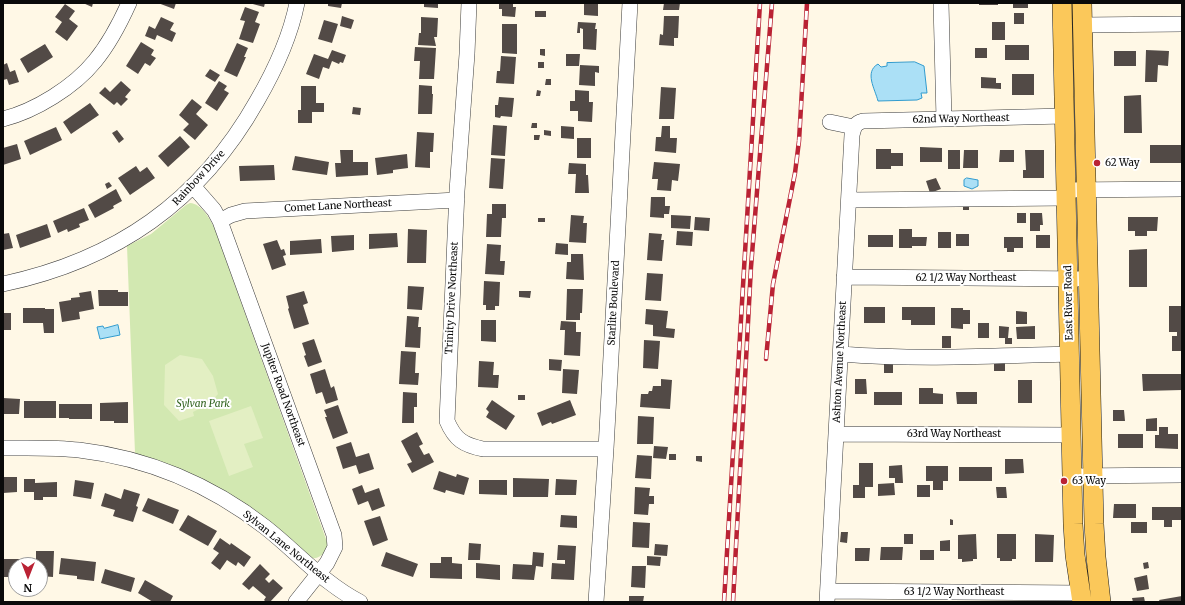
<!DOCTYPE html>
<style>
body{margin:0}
#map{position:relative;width:1185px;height:605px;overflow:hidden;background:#fff8e6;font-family:Merriweather,serif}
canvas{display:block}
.frame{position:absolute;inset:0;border:4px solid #0a0a0a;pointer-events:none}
.north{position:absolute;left:8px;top:557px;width:40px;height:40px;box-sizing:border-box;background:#fff;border:1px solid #9d9d9d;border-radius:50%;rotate:180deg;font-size:11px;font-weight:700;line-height:16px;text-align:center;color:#0a0a0a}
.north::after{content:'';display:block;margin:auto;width:14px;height:18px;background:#ba2234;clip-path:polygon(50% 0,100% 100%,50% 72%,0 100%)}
</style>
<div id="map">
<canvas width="1185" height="605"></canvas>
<div class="frame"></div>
<div class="north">N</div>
</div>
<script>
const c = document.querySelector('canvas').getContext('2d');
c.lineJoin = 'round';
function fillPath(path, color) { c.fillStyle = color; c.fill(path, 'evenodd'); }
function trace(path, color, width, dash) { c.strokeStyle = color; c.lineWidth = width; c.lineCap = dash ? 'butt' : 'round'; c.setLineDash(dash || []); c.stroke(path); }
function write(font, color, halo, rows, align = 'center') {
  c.font = font + ' Merriweather,serif'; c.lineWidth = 4; c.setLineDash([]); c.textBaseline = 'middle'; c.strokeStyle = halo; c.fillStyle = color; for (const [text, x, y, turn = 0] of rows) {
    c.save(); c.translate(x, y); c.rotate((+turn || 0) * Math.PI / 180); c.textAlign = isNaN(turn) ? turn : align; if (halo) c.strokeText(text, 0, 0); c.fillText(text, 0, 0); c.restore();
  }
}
fillPath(new Path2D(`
 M190,203C202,204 209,218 214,227L327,542L328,548C324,554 319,559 312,558L268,521L198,477L169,465L135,453L127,246L151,234L186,205Z`), '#d2e8b1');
fillPath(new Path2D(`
 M180,355L202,359L213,376L218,394L209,404L193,412L194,416L179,421L164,405L165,365Z
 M251,406L263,438L244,444L253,467L229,476L209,421Z`), '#e3efc3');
const water = new Path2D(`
 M915,62L924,66L927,93H921L922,98L917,100L878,101C875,89 864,72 878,64L881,67L887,66V63Z
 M967,178L978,180V186L972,189L964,186V180Z
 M118,325L120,335L100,339L97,327L103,326L104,328Z`);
fillPath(water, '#abe0f6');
trace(water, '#319bce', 1);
fillPath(new Path2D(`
 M83,3H93L92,7Z
 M158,3H176L174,9Z
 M249,3H265L264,7Z
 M328,3H342L341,8L328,6Z
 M424,3H438V8L424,7Z
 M499,3H513V7H516L515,17L502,16V9H499Z
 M584,3H598V16L584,15Z
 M664,3H680L679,10H663Z
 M979,3H998V5H979Z
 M1013,3H1028V8H1013Z
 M65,4L75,11L69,19L78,26L67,41L55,32L62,22L55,17Z
 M245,7L259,12L255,22L260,24L253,43L239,39L245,21L240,20Z
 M535,11H546V17H535Z
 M1014,13H1024V24H1014Z
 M342,16L354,20L351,29L340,26Z
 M664,16H679L678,38H674V46L659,45L660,34L663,35Z
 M161,17L174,23L170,30L176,33L172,42L157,35L155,40L145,36L149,26L155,29Z
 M421,17L438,18L437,37H434L436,46L418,45L419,33H421Z
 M324,20L338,24L332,43L318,39Z
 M578,22L596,23L595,29H597L596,50L583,49V29L580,28V33H577Z
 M992,22H1005V40H992Z
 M502,24H517V54L502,53Z
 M141,42L154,50L151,55L156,58L150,66L145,63L138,74L126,66Z
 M237,43L248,48L244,57H246L237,77L224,71Z
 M45,44L53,57L28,73L20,59Z
 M1005,45H1029V60H1005Z
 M415,47L436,48L434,79H419L420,61H414Z
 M975,48H987V58H975Z
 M540,49H545V56L540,55Z
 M332,50L346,55L343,63L340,62L339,64L332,61L329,69L323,67L319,79L306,74L314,54L328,59Z
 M1146,50L1169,51L1168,66L1158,65L1157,82H1145Z
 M1114,51H1136V66H1114Z
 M566,54H580L579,66H566Z
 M501,56L516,57L514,84L496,83L497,71H500Z
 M538,62H544V68H538Z
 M7,63L10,72L15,70L19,82L9,85L7,79L3,80V65Z
 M580,65L599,66V73L595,72V86L579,85Z
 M210,69L220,75L215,82L205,76Z
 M1012,74H1034V95H1012Z
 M981,77L996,78V83H1001V89L981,88Z
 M546,79H551V85H545Z
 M121,81L131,90L125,97L128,99L121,106L117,102L114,105L99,93L105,87L110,92Z
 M219,81L227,86L224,90L229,93L217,111L205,103Z
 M419,85L432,86V94H433L432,114H418Z
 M301,86H316V103H324V112H312V123H298V110H301Z
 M661,87L676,88L674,119H659Z
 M537,90L541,91L540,96H536Z
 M575,90L589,91V102H593L592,122L578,121V111H570V101H575Z
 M1141,95L1142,133H1124V96Z
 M499,97L514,98L512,117L501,116L500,118L495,117V105H498Z
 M192,99L202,107L196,114L208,125L195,140L183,130L189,124L179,115Z
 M90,103L99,115L71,134L63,122Z
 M353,107L361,108L360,115L352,114Z
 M532,123H537V128H531Z
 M493,125L507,126L505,156L491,155Z
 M561,126L574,127V139L561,138Z
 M662,126H670V138H677L676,153L655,151L656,137H661Z
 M56,127L62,140L30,155L24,141Z
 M117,130L124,139L119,143L112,133Z
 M544,130L551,131V136L544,135Z
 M417,132L434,133L433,152H430V168L415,167Z
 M534,135H540L539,140H534Z
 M180,136L190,147L168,167L158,156Z
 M577,138H591V158H577Z
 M17,144L21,159L3,165V148Z
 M1150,145H1182V163H1150Z
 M920,147L942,148V162H920Z
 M876,149H891V153H903V166H891V169H876Z
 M340,150H353V162H368V175L336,177L335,163H341Z
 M948,150H960V169H948Z
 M964,150H978V168H963Z
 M1000,150H1014V162H999Z
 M1025,150H1044V178H1023V170H1026Z
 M407,154L408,168L393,170V173L377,175L375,158Z
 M295,156L329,162L327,175L292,170Z
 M491,158L505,159L503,189L489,188Z
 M654,162L680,164L678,181L672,180L671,191L657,190L658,179H652Z
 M569,163L586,164V175H588L589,193H575L576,174H568Z
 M274,165L275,180L240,181L239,166Z
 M136,166L140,172L147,167L155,178L130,195L118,178Z
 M936,178L941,189L930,193L926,181Z
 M109,182L112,186L107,189L105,184Z
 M116,189L122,201L113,206L114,208L95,218L88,205Z
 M651,197H665V206H670L669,214H664V218L650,217Z
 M492,204H506V218H502L501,237H486L487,214H492Z
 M963,204H969V210H963Z
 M84,208L89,220L79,224L80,227L68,232L67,229L58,233L53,221Z
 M1017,213H1026V223H1017Z
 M1030,213H1042L1043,225H1040V231H1030Z
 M571,215L584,216L583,223H587L586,243L569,242Z
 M671,215L691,216L690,229L671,228Z
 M695,217L710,218L709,231L694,230Z
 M1128,217H1158L1157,231H1147V236H1135V231H1128Z
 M538,218H545V222H538Z
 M47,224L51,237L20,248L16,235Z
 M408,229L427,230L426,263H407Z
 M899,229H912V237H927L926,246H912V248H899Z
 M677,231L693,232L692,246L676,245Z
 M938,232H951V248H938Z
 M9,233L13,248L3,250V234Z
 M397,233L398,247L369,249V234Z
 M649,233L662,234L661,240H664L662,261L647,260Z
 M956,234H969V246H956Z
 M354,235V250L332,252L331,236Z
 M868,235H893V247H868Z
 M1036,235H1050V248H1036Z
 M1004,237H1023V248H1014V252H1007V248H1004Z
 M321,239L322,253L290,255V241Z
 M277,240L281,250L284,249L286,255L283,256L286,265L272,270L263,244Z
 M556,243L568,244V255L555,254Z
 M487,244L501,245L500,261H505L504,275L485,274Z
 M1147,249V287H1129V250Z
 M571,254H583L584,280L566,279L567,262H571Z
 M647,273L663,274L661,301L645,300Z
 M484,281L500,282L499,306H495V310H486V305H483Z
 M408,286L424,287L422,310L407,309Z
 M567,289H583L582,313H580V320H566Z
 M98,290H118V292H128V306H99Z
 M91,291L94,309L79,312L80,319L62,322L59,302L71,300V298L80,297L79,293Z
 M304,291L308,303L303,305L309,324L294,329L288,309L289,308L286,296Z
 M519,291H531L530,298L519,297Z
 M1169,306H1182V351H1172V336H1177V332H1169Z
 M864,307H885V323H864Z
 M902,307H935V325H911V320H902Z
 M23,308H45V309H54V333H44L43,323H23Z
 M951,308H963V310H970V324H963V329L951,328Z
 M646,309L668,311L666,328L675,329L674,338L653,336V325L645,324Z
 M1016,311L1027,312V324H1016Z
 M3,313H11V330H3Z
 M407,316L419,317L418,327H421L420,348L405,347Z
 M481,320H496V342L481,341Z
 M561,321L576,322V332H581L580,356L564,355L565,330H560Z
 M978,323H989V338H978Z
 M999,326L1009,327L1008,338H1012V344H1005V338H999Z
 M1035,326V339H1017L1016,327Z
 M942,336H951V348H942Z
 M314,339L322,362L308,367L304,356L306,355L302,343Z
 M644,340L660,341L658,369L643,368Z
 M401,351L416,352L415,373H419L418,385L399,384Z
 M549,359L562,360L561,371L549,370Z
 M994,360H1005V371H994Z
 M479,361L494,362L493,375H499L498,388L478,387Z
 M884,361H893V373H884Z
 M325,369L331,388L334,386L338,400L326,404L322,392L316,394L310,374Z
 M563,369L579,370L577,394L562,393Z
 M1142,374H1182V390L1143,391Z
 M661,379L672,380L670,409L640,407L641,394H648L649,391H652L653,386H661Z
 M855,379H866L867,394H855Z
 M1018,380H1032V403H1018Z
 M919,388H933V393L943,394V404H919Z
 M403,392L417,393V407H414V423H402Z
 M874,392H902V405H874Z
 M956,392H977V404H957Z
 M518,395H525V400H518Z
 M3,398L20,399L19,414H3Z
 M492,400L515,416L506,430L486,417L489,412L486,409Z
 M570,400L576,415L552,424L551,422L542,426L537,413Z
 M24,401H56V418H24Z
 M128,402V423H114V421H100V403Z
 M59,404H92V419H69V418H59Z
 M338,405L348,433L333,439L325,417H327L324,410Z
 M1113,410H1124L1125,421H1113Z
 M638,416L654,417L653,444H637Z
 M1157,418V431H1146V419Z
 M1159,427H1168V434H1178V449L1155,448V435H1159Z
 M417,432L423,444L419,446L424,455L429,453L434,462L412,473L407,464L412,462L401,441Z
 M1118,434H1143V448H1118Z
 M351,442L356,457L369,453L374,469L359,474L356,465L343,469L336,447Z
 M654,446L668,447L666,459L653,458Z
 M669,454H676V460H669Z
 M637,455L652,456L651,479L635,478Z
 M696,456H702V462L696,461Z
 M1005,459H1023L1024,473L1005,474Z
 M859,463H873V487H865V498H853V485H859Z
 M902,465L903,483H895V478H889V466Z
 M926,466H948V481H943V490H933V481H926Z
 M959,467H992V481H959Z
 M439,471L456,477L457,474L469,478L464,495L446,490L445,493L433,489Z
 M3,477H17V492L3,493Z
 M513,478L549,479L548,497H513Z
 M24,479H35V483L57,482V497H43V500H34V492H24Z
 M556,479L577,480L576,495H555Z
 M75,480L94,483L91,499L73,496Z
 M479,480H507V495L479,494Z
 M894,483L895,495L878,496V484Z
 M362,485L365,493L379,488L385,506L372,511L368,501L358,505L352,489Z
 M917,485H930V497H917Z
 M635,487L650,488L649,496H654V504H649L648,515L634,514Z
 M996,487H1006L1007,498H997Z
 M124,489L140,494L136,506L138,507L133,522L113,516L115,510L101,506L105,493L121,499Z
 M148,498L179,510L173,524L142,511Z
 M1114,504H1136V518H1113Z
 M1152,507H1182V520H1172V527H1164V520H1152Z
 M188,515L217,531L208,546L179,530Z
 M561,515L577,516V528L560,527Z
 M380,516L388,540L373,546L364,521Z
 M950,519L953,520V525H950Z
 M633,522L650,523L649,548L632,547Z
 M1131,522H1147V533H1131Z
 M841,532H848L847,543L840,542Z
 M904,534H913V544H904Z
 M976,534L977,559H973V561L962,562V559H958V535Z
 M997,534H1016V559H1012V561H1000V558H997Z
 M1035,534L1054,535L1053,562H1035Z
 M220,538L230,545L231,543L251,557L244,567L238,562L236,566L227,560L220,570L211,563L219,553L213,549Z
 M950,540V551H940V541Z
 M469,543L481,544L480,560H468Z
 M655,544L668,545L667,556L654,555Z
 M558,545L576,546L574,580L551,579L552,563L565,564V560H557Z
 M881,547H903L902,560H880Z
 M855,548H870L869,561H855Z
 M920,550H934V560H920Z
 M36,551H54L53,577L40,576V565H36Z
 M386,552L418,564L413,577L381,566Z
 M533,552L544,553L543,567L536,566L534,580L512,579L513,564L532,565Z
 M647,556L661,557L660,566L647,565Z
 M441,557H452V563L462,564V579L430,578V563H441Z
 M61,558L96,562L94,581L77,579V576L59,574Z
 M3,559H19V565H16V577H3Z
 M1148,562L1149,568L1144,569L1143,563Z
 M476,563L500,565V580L476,578Z
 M260,564L270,574L265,579L269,583L273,579L283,588L270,602H266L264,600L266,597L253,586L249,590L242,584Z
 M632,566H646L645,588L631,587Z
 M105,569L135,578L131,592L101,583Z
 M1147,575L1149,589L1137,591L1134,578Z
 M145,580L173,596L170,602H153L138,593Z
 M629,596H644L643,602H629Z
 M1182,596V602H1160L1159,600Z
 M1144,597L1145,602H1133L1132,598Z`), '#524a46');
const minor = new Path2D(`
 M469,3L467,54L457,191L447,421C455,440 464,445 483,449H606
 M941,3L944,119
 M1082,25L1182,24
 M3,119C35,111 74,87 95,61C109,44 120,23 129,3
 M830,122L854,127
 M193,186L214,210L220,221L334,535L335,547L327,563L296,602
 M1066,190L1182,189
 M849,200L1066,198
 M220,221L231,215L245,211L457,200
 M844,277L1088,279
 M3,284C116,260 200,202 257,101C275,70 290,38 297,3
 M841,354C917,360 994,356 1070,354
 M837,434L1072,435
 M3,448C28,448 54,447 79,450C147,458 211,485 265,527C297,552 323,583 360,602
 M1073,476L1182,475
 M828,591L1080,593
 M596,602L606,449L630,3
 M827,602L852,135C854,127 855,123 863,121L1064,116`);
const major = new Path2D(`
 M1062,3L1073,524L1075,555L1082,602
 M1082,3L1094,524L1096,557L1101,602`);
trace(minor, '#3d3d3d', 16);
trace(major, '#1b1b1b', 20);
trace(minor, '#fff', 15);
trace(major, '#fbc85a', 19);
const rail = new Path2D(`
 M766,359L773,284L795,173L799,141L807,3
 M724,602L760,3
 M733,602L751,267L772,3`);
trace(rail, '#ba2234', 4.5);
trace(rail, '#fff', 3, [9]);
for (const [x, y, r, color] of [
 [1097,163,4,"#ba2234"],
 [1064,481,4,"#ba2234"]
]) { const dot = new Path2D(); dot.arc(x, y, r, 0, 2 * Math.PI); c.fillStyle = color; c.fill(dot); trace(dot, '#fff', 1.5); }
write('10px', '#0a0a0a', '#fff', [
 ["62nd Way Northeast",961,119,-1],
 ["Rainbow Drive",199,178,-47],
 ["Comet Lane Northeast",338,206,-3],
 ["62 1/2 Way Northeast",966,278],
 ["Trinity Drive Northeast",452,298,-87],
 ["Starlite Boulevard",614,303,-87],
 ["East River Road",1069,303,-91],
 ["Ashton Avenue Northeast",840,362,-87],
 ["Jupiter Road Northeast",283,395,70],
 ["63rd Way Northeast",954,434],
 ["Sylvan Lane Northeast",286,547,39],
 ["63 1/2 Way Northeast",954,592]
]);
write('10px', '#0a0a0a', '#fff', [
 ["62 Way",1105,163],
 ["63 Way",1072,481]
], 'left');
write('italic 10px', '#2e601b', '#fff', [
 ["Sylvan Park",203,404]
]);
</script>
